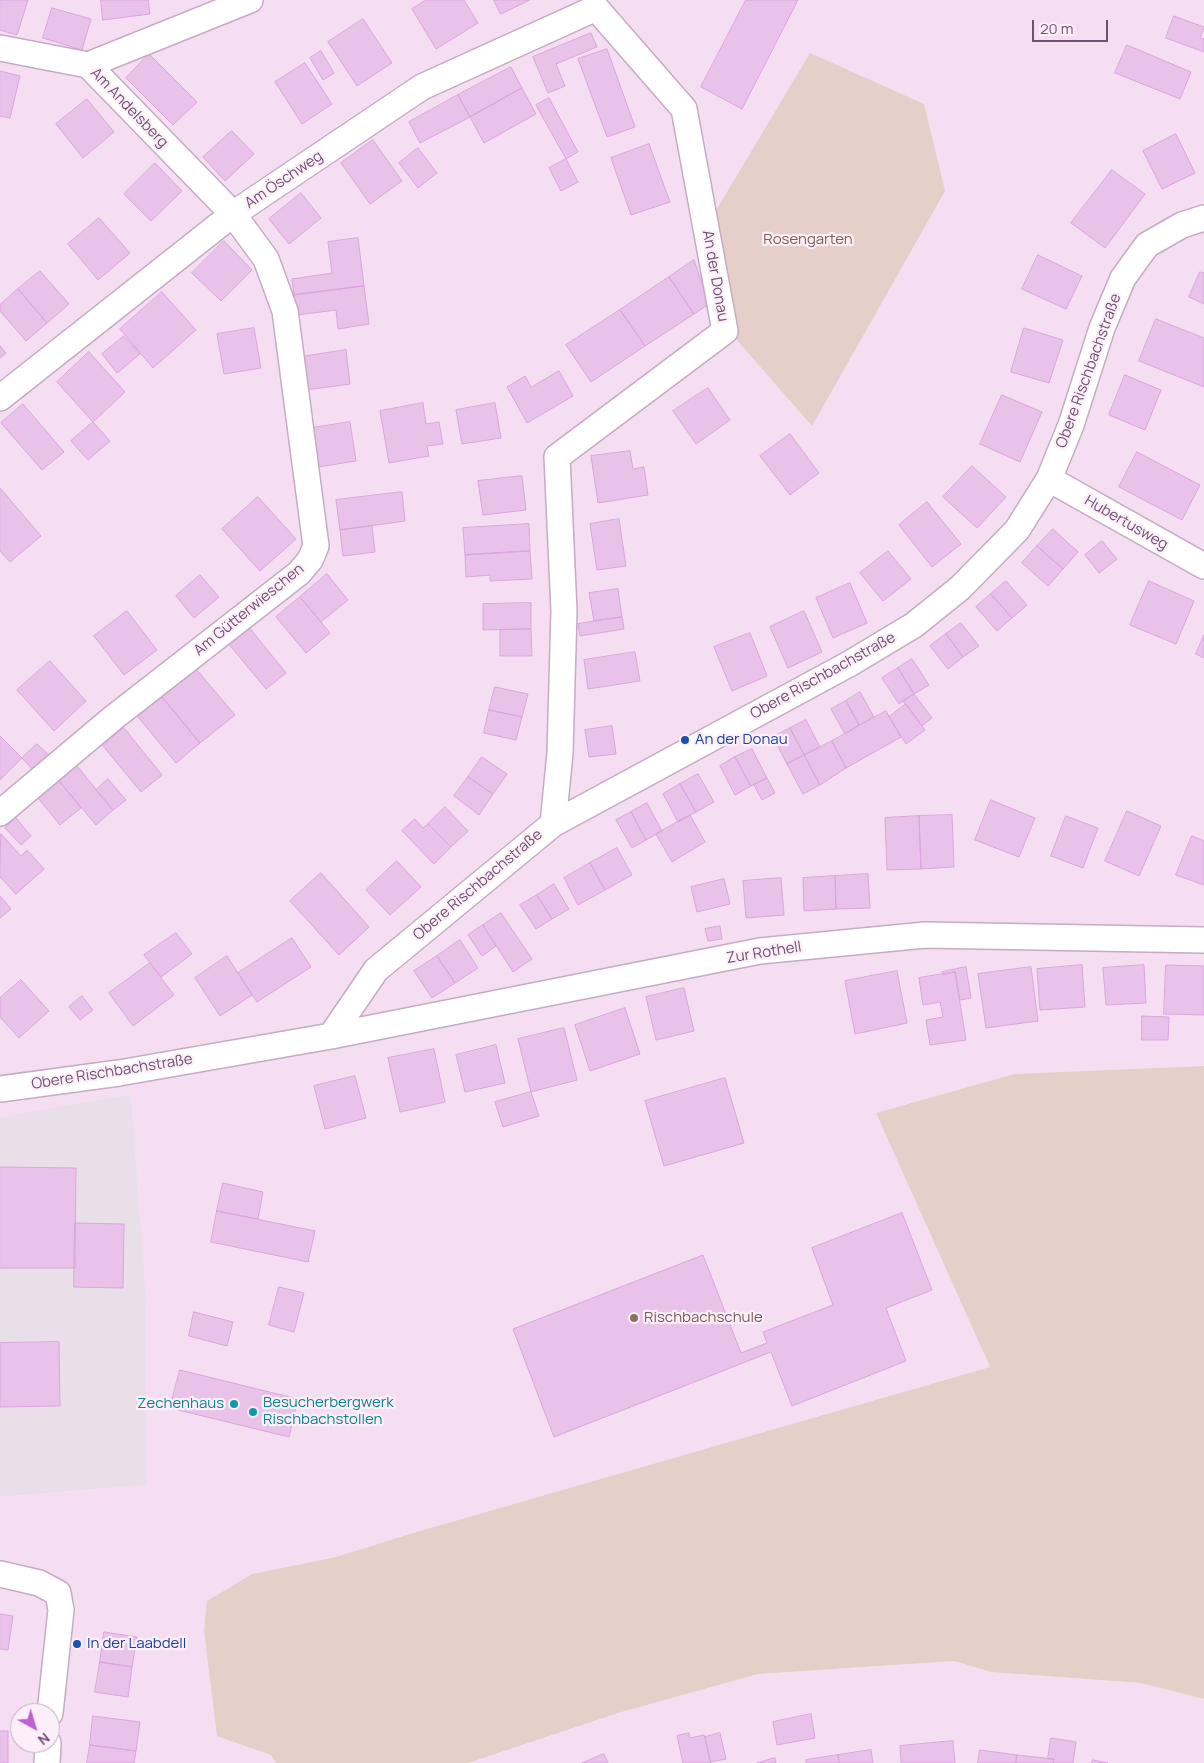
<!DOCTYPE html>
<meta charset="utf-8">
<style>
body{margin:0}
#map{position:relative;width:1204px;height:1763px;overflow:hidden;background:#fae9f7;font-family:Manrope,sans-serif}
canvas{display:block}
.north{position:absolute;left:10px;top:1703px;width:50px;height:50px;box-sizing:border-box;background:#fdeffa;border:1px solid #c4afc3;border-radius:50%;rotate:141deg;font-size:14px;font-weight:700;line-height:20px;text-align:center;color:#6f5071}
.north::after{content:'';display:block;margin:auto;width:18px;height:22px;background:#be5ed4;clip-path:polygon(50% 0,100% 100%,50% 72%,0 100%)}
.scale{position:absolute;left:1032px;top:20px;width:76px;height:22px;box-sizing:border-box;border:2px solid #6f5071;border-top:0;padding-left:6px;font-size:15px;line-height:18px;white-space:nowrap;color:#6f5071;-webkit-text-stroke:4px #fdeffa;paint-order:stroke}
</style>
<div id="map">
<canvas width="1204" height="1763"></canvas>
<div class="north">N</div>
<div class="scale">20 m</div>
</div>
<script>
const c = document.querySelector('canvas').getContext('2d');
c.lineJoin = 'round';
function fillPath(path, color) { c.fillStyle = color; c.fill(path, 'evenodd'); }
function trace(path, color, width, dash) { c.strokeStyle = color; c.lineWidth = width; c.lineCap = dash ? 'butt' : 'round'; c.setLineDash(dash || []); c.stroke(path); }
function write(font, color, halo, rows, align = 'center') {
  c.font = font + ' Manrope,sans-serif'; c.lineWidth = 4.5; c.setLineDash([]); c.textBaseline = 'middle'; c.strokeStyle = halo; c.fillStyle = color; for (const [text, x, y, turn = 0] of rows) {
    c.save(); c.translate(x, y); c.rotate((+turn || 0) * Math.PI / 180); c.textAlign = isNaN(turn) ? turn : align; if (halo) c.strokeText(text, 0, 0); c.fillText(text, 0, 0); c.restore();
  }
}
fillPath(new Path2D(`
 M0,0H1204V1066L1014,1074L876,1113L990,1367L413,1533L336,1557L252,1574L204,1631L217,1735L271,1755L276,1763H0V1497L147,1485L146,1295L131,1094L0,1117ZM20,1713H50V1743H20Z
 M954,1661L991,1672L1141,1683L1204,1699V1763H468L618,1713L758,1674Z`), '#f6def2');
fillPath(new Path2D(`
 M131,1094L146,1295L147,1485L0,1497V1117Z`), '#e9dfe9');
fillPath(new Path2D(`
 M810,53L924,104L945,191L812,426L730,332L708,224Z
 M1204,1066V1699L1141,1683L991,1672L954,1661L758,1674L618,1713L468,1763H276L271,1755L217,1736L204,1631L207,1601L252,1574L336,1557L413,1533L990,1367L876,1113L1014,1074Z`), '#e6cec9');
const building = new Path2D(`
 M0,0H28L17,35L0,30Z
 M101,0H148L150,14L103,20Z
 M426,0H464L478,23L436,49L412,9Z
 M494,0H530L501,14Z
 M746,0H798L742,109L701,87Z
 M52,8L91,19L82,50L43,38Z
 M1174,16L1204,27L1200,38L1204,39V52L1166,38Z
 M363,19L392,63L357,86L328,42Z
 M591,33L597,47L556,64L565,86L548,93L533,57Z
 M1127,45L1191,72L1180,99L1115,73Z
 M607,49L635,127L607,137L578,59Z
 M321,51L334,73L323,80L310,58Z
 M149,54L197,102L173,125L126,78Z
 M305,63L332,104L302,124L275,82Z
 M511,67L522,88L470,117L458,95Z
 M0,71L20,76L10,118L0,116Z
 M522,88L536,114L484,143L470,117Z
 M458,95L470,117L420,143L409,122Z
 M549,98L578,152L566,159L536,105Z
 M87,99L114,132L83,158L56,124Z
 M232,131L254,154L225,181L203,157Z
 M1176,134L1195,173L1162,189L1143,151Z
 M373,140L402,181L370,204L341,163Z
 M649,144L670,202L631,215L611,158Z
 M418,148L437,173L418,188L399,163Z
 M566,159L578,182L561,191L549,168Z
 M155,163L182,191L151,221L124,194Z
 M1112,170L1145,194L1105,248L1071,223Z
 M301,193L321,218L289,244L269,219Z
 M99,218L130,253L98,280L68,244Z
 M358,238L364,286L294,295L292,279L332,273L328,242Z
 M224,241L252,270L221,301L192,273Z
 M1038,255L1082,276L1066,309L1022,289Z
 M694,260L709,304L694,314L669,277Z
 M40,271L69,304L47,323L18,289Z
 M1200,272L1204,273V304L1189,297Z
 M669,277L694,314L645,346L620,310Z
 M364,286L369,324L338,329L336,310L297,315L294,295Z
 M18,289L47,323L26,341L0,311V305Z
 M162,292L196,330L153,368L120,329Z
 M620,310L645,346L591,382L566,345Z
 M1156,319L1204,338V387L1139,361Z
 M254,328L261,368L224,374L217,334Z
 M1024,328L1063,340L1049,383L1011,372Z
 M124,336L140,354L117,373L102,354Z
 M0,346L6,353L0,358Z
 M346,350L350,384L306,390L301,357Z
 M89,352L125,392L93,422L57,382Z
 M559,371L573,396L527,423L507,387L525,376L531,387Z
 M1125,375L1161,390L1145,430L1109,415Z
 M708,388L730,420L696,444L673,411Z
 M1002,395L1042,412L1020,462L980,444Z
 M423,403L426,424L439,422L443,444L427,446L429,456L389,463L380,411Z
 M495,403L501,438L462,444L456,410Z
 M23,404L64,452L42,470L1,423Z
 M93,422L110,441L88,460L71,441Z
 M350,422L356,461L318,467L312,428Z
 M790,434L819,473L790,495L760,456Z
 M630,451L633,469L644,467L648,495L598,503L591,456Z
 M1137,452L1200,485L1182,520L1119,487Z
 M972,466L1006,497L977,528L943,497Z
 M522,476L526,510L483,515L478,481Z
 M0,488L41,536L10,562L0,551Z
 M402,492L405,521L340,530L336,500Z
 M258,497L296,539L260,571L222,529Z
 M927,502L961,544L932,567L899,525Z
 M619,519L626,566L597,570L590,524Z
 M529,524L530,551L465,555L463,528Z
 M372,526L375,552L343,556L340,530Z
 M1053,529L1078,552L1063,569L1037,546Z
 M1102,541L1117,559L1099,573L1085,555Z
 M1037,546L1063,569L1048,586L1022,563Z
 M530,551L532,579L490,581V575L466,577L465,555Z
 M888,551L911,579L883,601L860,573Z
 M327,574L348,600L321,622L300,597Z
 M200,575L219,597L194,618L176,596Z
 M1006,581L1027,605L1012,618L991,594Z
 M1149,581L1194,601L1176,644L1130,625Z
 M850,583L867,623L833,638L816,598Z
 M618,589L622,617L594,621L589,593Z
 M991,594L1012,618L997,631L976,607Z
 M300,597L330,633L306,653L276,617Z
 M531,603V629L483,630V604Z
 M127,611L157,650L124,675L94,636Z
 M804,611L822,652L788,668L770,627Z
 M622,617L624,629L580,636L578,624Z
 M961,623L979,646L963,657L946,634Z
 M248,626L286,673L266,689L228,643Z
 M531,629L532,656H500V630Z
 M750,633L767,676L732,691L714,647Z
 M946,634L963,657L948,669L930,646Z
 M1204,635V658L1196,654Z
 M635,652L640,681L588,689L584,660Z
 M912,659L929,685L914,694L898,668Z
 M50,661L86,701L54,731L17,690Z
 M898,668L914,694L899,704L882,678Z
 M196,669L235,715L200,743L162,697Z
 M495,687L528,694L522,717L489,710Z
 M860,692L874,717L859,725L846,701Z
 M914,694L932,718L922,726L903,701Z
 M162,697L200,743L176,763L138,717Z
 M846,701L859,725L845,734L831,709Z
 M906,704L925,730L906,744L889,717Z
 M489,710L522,717L516,740L484,733Z
 M886,711L901,737L846,768L832,741Z
 M806,720L820,747L804,755L790,728Z
 M612,726L616,754L589,757L585,730Z
 M124,728L162,775L141,792L103,746Z
 M790,728L804,755L787,764L773,737Z
 M0,736L22,758L0,780Z
 M832,741L846,768L820,785L804,755Z
 M37,744L51,757L35,772L22,758Z
 M752,749L767,778L751,786L735,757Z
 M804,755L820,785L803,794L787,764Z
 M482,757L507,774L493,794L468,777Z
 M735,757L751,786L735,795L720,766Z
 M77,766L113,810L96,825L59,781Z
 M698,774L714,802L696,812L680,784Z
 M468,777L493,794L479,815L454,796Z
 M767,778L775,793L762,800L754,785Z
 M108,779L126,800L113,810L96,790Z
 M59,781L81,808L60,825L38,798Z
 M680,784L696,812L678,822L663,794Z
 M991,800L1035,818L1019,857L975,840Z
 M647,803L662,831L646,840L631,812Z
 M445,807L468,831L451,847L428,824Z
 M1127,811L1161,826L1139,876L1105,861Z
 M631,812L646,840L632,848L616,820Z
 M690,815L705,842L672,862L656,834Z
 M952,815L954,867L921,869L919,816Z
 M919,816L921,869L887,870L885,818Z
 M1066,816L1098,828L1083,868L1051,856Z
 M16,818L31,836L21,845L5,828Z
 M415,819L423,828L428,824L451,847L434,864L402,831Z
 M1,834L21,856L27,850L44,869L16,894L0,877Z
 M1192,836L1204,841V885L1176,875Z
 M617,848L632,875L605,890L590,863Z
 M397,861L421,887L390,915L366,890Z
 M590,863L605,890L578,905L564,878Z
 M321,873L369,927L339,955L290,901Z
 M868,874L870,908L836,909L835,876Z
 M835,876L836,909L804,911L803,878Z
 M781,878L784,915L746,918L743,881Z
 M724,879L730,904L697,912L691,887Z
 M554,884L569,909L552,919L537,895Z
 M537,895L552,919L536,929L520,905Z
 M0,896L11,909L0,918Z
 M501,913L532,959L513,972L483,925Z
 M483,925L496,946L482,956L468,935Z
 M720,926L722,939L708,941L705,929Z
 M176,933L192,954L161,977L144,955Z
 M292,938L311,967L257,1002L238,973Z
 M460,940L478,968L455,983L437,956Z
 M227,956L252,995L220,1016L195,978Z
 M437,956L455,983L432,998L414,971Z
 M150,963L174,995L133,1026L109,993Z
 M1082,965L1085,1007L1040,1010L1037,969Z
 M1144,965L1146,1003L1106,1005L1103,968Z
 M1166,965L1204,966V1015L1164,1014Z
 M966,967L971,998L960,1000L955,972L943,975L942,972Z
 M1031,967L1038,1021L986,1028L978,974Z
 M897,971L907,1023L855,1034L845,981Z
 M955,972L966,1040L930,1045L926,1020L943,1017L940,1002L923,1005L919,978Z
 M21,980L49,1011L19,1038L0,1017V998Z
 M684,988L694,1031L656,1040L646,997Z
 M82,996L93,1010L80,1020L69,1007Z
 M625,1008L640,1054L590,1071L575,1025Z
 M1142,1016L1169,1017L1168,1040H1142Z
 M564,1028L577,1080L531,1092L518,1039Z
 M496,1045L505,1083L465,1092L456,1055Z
 M434,1049L445,1102L400,1112L388,1058Z
 M355,1076L366,1118L325,1129L314,1086Z
 M725,1078L744,1143L664,1166L645,1101Z
 M531,1092L539,1116L503,1127L495,1102Z
 M0,1167L76,1168L75,1268H0Z
 M223,1183L263,1192L258,1219L217,1211Z
 M217,1211L315,1231L308,1262L211,1242Z
 M902,1213L932,1290L886,1308L906,1361L792,1406L771,1352L554,1437L513,1329L703,1255L741,1353L767,1343L763,1332L833,1305L812,1248Z
 M75,1223L124,1224L123,1288L74,1287Z
 M279,1287L304,1293L294,1332L269,1325Z
 M194,1312L233,1322L227,1346L189,1336Z
 M59,1342L60,1406L0,1407V1343Z
 M180,1370L298,1399L289,1437L170,1408Z
 M0,1614L13,1616L8,1650L0,1649Z
 M104,1632L137,1637L132,1667L100,1662Z
 M100,1662L132,1667L128,1697L95,1692Z
 M811,1714L815,1738L777,1745L773,1722Z
 M93,1716L140,1722L136,1751L90,1745Z
 M0,1731H8V1763H0Z
 M689,1733L690,1738L704,1735L711,1763H683L677,1736Z
 M720,1733L726,1759L710,1762L705,1737Z
 M1051,1738L1076,1742L1073,1763H1053L1054,1759H1048Z
 M953,1741L955,1763H901L900,1746Z
 M90,1745L136,1751L134,1763H87Z
 M871,1750L873,1763H839L838,1755Z
 M980,1750L1017,1755L1016,1763H978Z
 M604,1754L608,1763H582Z
 M838,1755L839,1763H806V1760Z
 M1017,1755L1054,1759L1053,1763H1016Z
 M775,1758L776,1763H757Z
 M1093,1760L1108,1763H1092Z`);
fillPath(building, '#e9c2ea');
trace(building, '#dba6dd', 1);
const street = new Path2D(`
 M0,48L88,65L233,214L266,259L285,311L316,546L310,560L299,573L113,718L0,813
 M88,65L250,0
 M0,398L233,214L422,87L596,8L684,109L725,331L557,457L564,611L560,753L553,824
 M1049,479L1204,566
 M331,1036L376,970L553,824L849,664L914,625L960,588L1017,530L1049,479L1071,425L1102,328L1123,278L1147,245L1182,225L1204,218
 M0,1089L119,1073L331,1036L760,951L925,935L1204,940
 M0,1574L39,1583L58,1593L61,1610L50,1713
 M47,1763L48,1743`);
trace(street, '#c5abc4', 28);
trace(street, '#fff', 25);
for (const [x, y, r, color] of [
 [685,740,5,"#1a4fb4"],
 [634,1318,5,"#8d6e63"],
 [234,1404,5,"#0f9aa8"],
 [253,1412,5,"#0f9aa8"],
 [77,1644,5,"#1a4fb4"]
]) { const dot = new Path2D(); dot.arc(x, y, r, 0, 2 * Math.PI); c.fillStyle = color; c.fill(dot); trace(dot, '#fdeffa', 2); }
write('15px', '#6f5071', '#fdeffa', [
 ["Am Andelsberg",129,108,46],
 ["Am Öschweg",284,180,-34],
 ["An der Donau",715,276,80],
 ["Obere Rischbachstraße",1089,371,-70],
 ["Hubertusweg",1126,523,30],
 ["Am Gütterwieschen",249,610,-39],
 ["Obere Rischbachstraße",823,676,-29],
 ["Obere Rischbachstraße",478,885,-40],
 ["Zur Rothell",764,953,-9],
 ["Obere Rischbachstraße",112,1072,-9]
]);
write('15px', '#815e4f', '#fdeffa', [
 ["Rosengarten",808,240]
]);
write('15px', '#164399', '#fdeffa', [
 ["An der Donau",695,740],
 ["In der Laabdell",87,1644]
], 'left');
write('15px', '#785e54', '#fdeffa', [
 ["Rischbachschule",644,1318]
], 'left');
write('15px', '#0d838f', '#fdeffa', [
 ["Besucherbergwerk",263,1403],
 ["Rischbachstollen",263,1420],
 ["Zechenhaus",224,1404,"right"]
], 'left');
</script>
